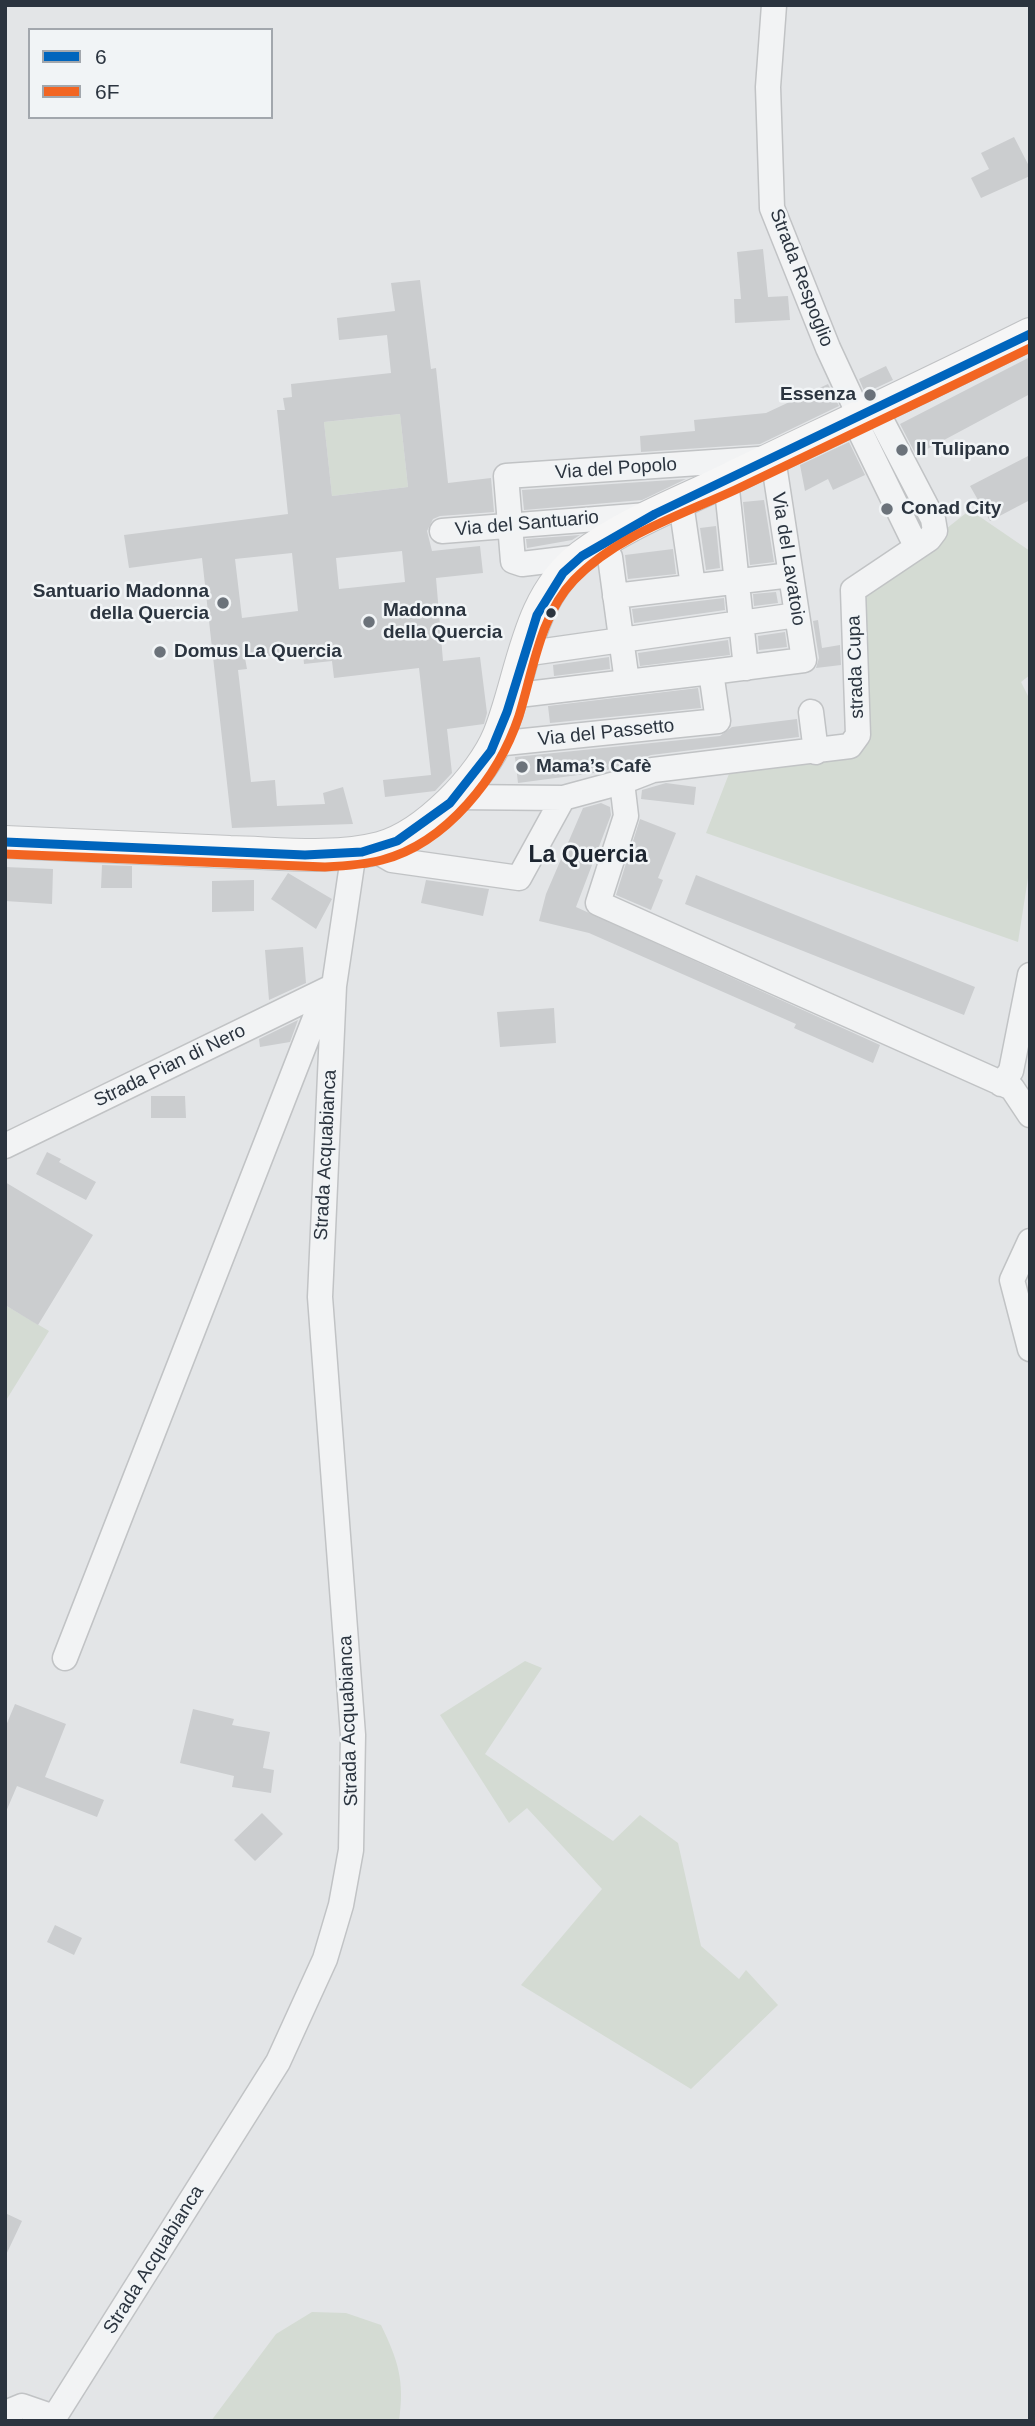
<!DOCTYPE html>
<meta charset="utf-8">
<style>
body{margin:0}
#map{position:relative;width:1035px;height:2426px;overflow:hidden;background:#e3e5e7;font-family:Arial,sans-serif}
canvas{display:block}
.frame{position:absolute;inset:0;border:7px solid #2b343f;pointer-events:none}
.legend{position:absolute;left:28px;top:28px;width:245px;height:91px;box-sizing:border-box;background:#f1f4f6;border:2px solid #a2a7ad;margin:0;padding:9px 12px;list-style:none;font-size:21px;color:#2b343f}
.legend li{display:flex;align-items:center;gap:14px;height:35px}
.legend b{width:35px;border:2px solid #a2a7ad}
</style>
<div id="map">
<canvas width="1035" height="2426"></canvas>
<div class="frame"></div>
<ul class="legend">
<li><b style="height:9px;background:#0065bd"></b>6</li>
<li><b style="height:9px;background:#f26522"></b>6F</li>
</ul>
</div>
<script>
const c = document.querySelector('canvas').getContext('2d');
c.lineJoin = 'round';
function fillPath(path, color) { c.fillStyle = color; c.fill(path, 'evenodd'); }
function trace(path, color, width, dash) { c.strokeStyle = color; c.lineWidth = width; c.lineCap = dash ? 'butt' : 'round'; c.setLineDash(dash || []); c.stroke(path); }
function write(font, color, halo, rows, align = 'center') {
  c.font = font + ' Arial,sans-serif'; c.lineWidth = 5; c.setLineDash([]); c.textBaseline = 'middle'; c.strokeStyle = halo; c.fillStyle = color; for (const [text, x, y, turn = 0] of rows) {
    c.save(); c.translate(x, y); c.rotate((+turn || 0) * Math.PI / 180); c.textAlign = isNaN(turn) ? turn : align; if (halo) c.strokeText(text, 0, 0); c.fillText(text, 0, 0); c.restore();
  }
}
fillPath(new Path2D(`
 M400,414L408,487L332,496L324,422Z
 M970,510L1030,551V675L1021,682L1030,700V865L1018,942L706,833L732,766L851,754L863,594Z
 M5,1305L49,1331L5,1402Z
 M525,1661L542,1668L485,1754L613,1841L640,1815L678,1843L701,1946L739,1979L746,1970L778,2005L691,2089L521,1985L602,1889L527,1808L509,1823L440,1715Z
 M312,2312L346,2313L381,2325C398,2360 405,2381 399,2421H211L276,2334Z`), '#d4dbd3');
fillPath(new Path2D(`
 M1014,137L1030,168V176L981,198L971,178L989,169L981,153Z
 M763,249L768,297L788,296L790,320L735,323L734,299H741L737,252Z
 M420,280L431,369L436,368L448,483L491,478L494,512L440,516L433,519L427,531L432,551L480,546L483,573L436,578L443,661L480,657L487,713L484,724L447,729L452,773L435,791L385,797L383,780L431,775L419,668L334,678L332,661L304,664L303,653L245,658L247,669L238,670L251,782L275,780L277,806L325,804L323,793L343,787L353,824L232,828L202,558L129,568L124,535L288,514L277,410H285L283,398L292,397L291,384L391,373L387,335L339,340L337,318L395,311L391,283ZM400,414L408,487L332,496L324,422ZM402,551L405,582L339,589L336,558ZM292,553L298,611L242,618L235,559Z
 M1030,357V394L916,455L900,424Z
 M886,366L893,380L865,393L859,379Z
 M828,384L839,406L760,444L641,452L640,436L695,431L694,420L766,413Z
 M849,442L865,475L833,490L828,479L805,491L800,465Z
 M1030,455V500L990,521L970,486Z
 M686,479L642,500L524,510L522,490Z
 M764,500L774,562L750,565L743,502Z
 M716,526L720,568L706,570L700,528Z
 M580,535L572,540L527,548L526,539Z
 M673,549L676,574L628,579L625,555Z
 M776,592L778,603L754,606L753,594Z
 M724,598L725,610L634,623L632,609Z
 M818,620L822,648L840,645L841,665L816,668L819,658L813,621Z
 M785,632L787,647L759,650L758,636Z
 M728,640L730,655L640,666L638,653Z
 M609,657L610,669L554,676L553,665Z
 M698,688L701,708L550,723L548,706Z
 M797,719L799,737L651,755L601,772L518,783L515,757L720,736L732,727Z
 M666,783L696,787L694,805L641,799L642,790Z
 M601,803L610,807L611,815L576,907L880,1045L873,1063L794,1028L796,1024L589,933L539,921L546,894L583,808Z
 M640,819L676,833L658,878L663,880L651,910L616,895Z
 M102,865L132,866V888H101Z
 M5,867L53,869L52,904L5,901Z
 M288,873L332,899L316,929L271,899Z
 M696,875L975,987L964,1015L685,904Z
 M254,880V911L212,912V881Z
 M426,880L489,889L483,916L421,903Z
 M303,947L306,983L269,1000L265,950Z
 M554,1008L556,1043L500,1047L497,1012Z
 M298,1020L290,1042L260,1047L259,1039Z
 M151,1096H185L186,1118H151Z
 M47,1152L61,1159L59,1162L96,1182L86,1200L36,1174Z
 M5,1182L93,1235L38,1325L5,1305Z
 M15,1704L66,1724L45,1777L104,1800L97,1817L17,1786L5,1814V1728Z
 M193,1709L234,1719L232,1725L270,1732L263,1768L274,1770L271,1793L232,1787L234,1776L180,1763Z
 M262,1813L283,1834L255,1861L234,1840Z
 M55,1925L82,1938L74,1955L47,1942Z
 M5,2213L22,2221L5,2257Z`), '#cbcdcf');
const minor = new Path2D(`
 M774,5L768,87L772,208L828,348L860,417
 M855,421L916,546
 M726,480L746,668
 M681,503L693,586
 M442,531L647,515
 M601,544L610,557L627,682
 M615,596L791,575
 M523,654L797,615
 M510,696L711,672
 M811,712L816,752
 M495,744L718,721L711,672L804,660L773,458L506,476L513,561L522,564L580,557
 M622,782L626,816L598,903L1012,1088L1030,1115
 M455,797L563,798L622,782L653,770L850,746L858,735L853,590L929,539L935,531L933,519L876,410
 M373,849L392,860L519,878L563,798
 M1001,1084L1011,1071L1030,975
 M5,1146L334,986
 M1030,1241L1012,1280L1030,1349
 M65,1658L320,1005L332,989
 M5,2413L22,2406L54,2417
 M52,2421L278,2062L325,1959L341,1905L351,1850L353,1735L320,1297L334,986L354,851`);
const major = new Path2D(`
 M5,842C80,845 155,849 230,852C278,853 333,860 380,848C425,836 482,777 499,735C523,675 526,598 582,556C626,523 682,502 731,478C831,430 931,383 1030,334`);
trace(minor, '#c1c3c5', 27);
trace(major, '#c0c2c4', 34);
trace(minor, '#f2f3f4', 24);
trace(major, '#f6f6f6', 32);
trace(new Path2D(`
 M5,842L305,855L362,852L397,841L450,803L491,751L507,712L537,615L563,573L582,556L655,514L1030,334`), '#0065bd', 9);
trace(new Path2D(`
 M5,854L325,867C344,866 363,865 382,860C447,843 499,776 519,716C533,671 540,615 574,580C616,536 681,515 735,490C833,443 932,396 1030,348`), '#f26522', 9);
for (const [x, y, r, color] of [
 [870,395,7,"#6b727a"],
 [902,450,7,"#6b727a"],
 [887,509,7,"#6b727a"],
 [223,603,7,"#6b727a"],
 [551,613,6,"#2b343f"],
 [369,622,7,"#6b727a"],
 [160,652,7,"#6b727a"],
 [522,767,7,"#6b727a"]
]) { const dot = new Path2D(); dot.arc(x, y, r, 0, 2 * Math.PI); c.fillStyle = color; c.fill(dot); trace(dot, '#f1f4f6', 2.5); }
write('19px', '#2b343f', '#f1f4f6', [
 ["Strada Respoglio",801,278,69],
 ["Via del Popolo",616,469,-4],
 ["Via del Santuario",527,524,-5],
 ["Via del Lavatoio",788,559,81],
 ["strada Cupa",856,667,-92],
 ["Via del Passetto",606,733,-6],
 ["Strada Pian di Nero",170,1066,-26],
 ["Strada Acquabianca",326,1155,-87],
 ["Strada Acquabianca",349,1721,-92],
 ["Strada Acquabianca",154,2260,-58]
]);
write('bold 19px', '#2b343f', '#f1f4f6', [
 ["Essenza",856,395,"right"],
 ["Il Tulipano",916,450],
 ["Conad City",901,509],
 ["Santuario Madonna",209,592,"right"],
 ["della Quercia",209,614,"right"],
 ["Madonna",383,611],
 ["della Quercia",383,633],
 ["Domus La Quercia",174,652],
 ["Mama’s Cafè",536,767]
], 'left');
write('bold 23px', '#1d2530', '#f1f4f6', [
 ["La Quercia",588,856]
]);
</script>
